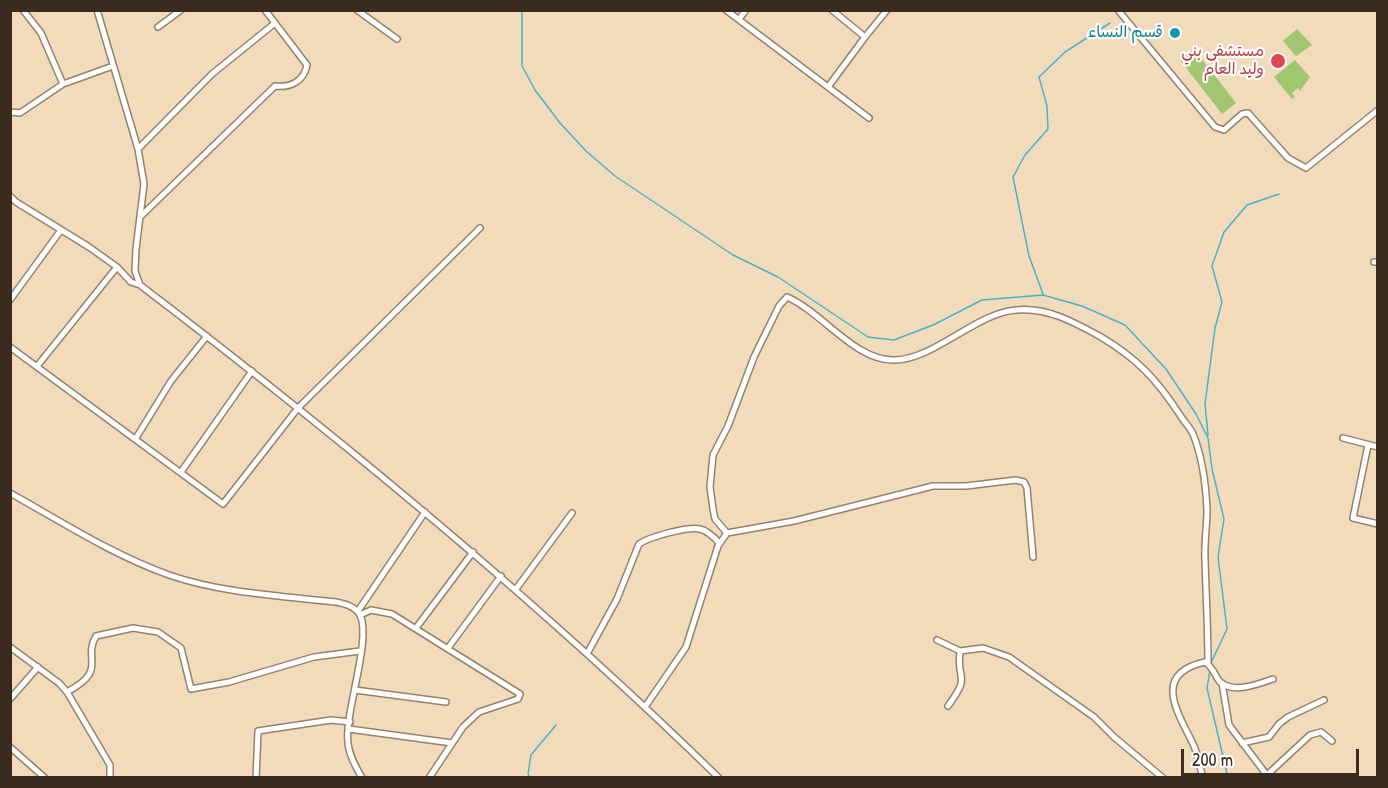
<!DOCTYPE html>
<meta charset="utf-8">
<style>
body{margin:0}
#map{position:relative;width:1388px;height:788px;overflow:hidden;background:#f2dbbb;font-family:"Patrick Hand",sans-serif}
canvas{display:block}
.frame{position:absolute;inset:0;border:12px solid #3b2a1e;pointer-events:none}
.scale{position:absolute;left:1181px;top:749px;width:178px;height:27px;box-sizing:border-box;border:3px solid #3b2a1e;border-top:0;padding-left:8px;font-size:18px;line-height:21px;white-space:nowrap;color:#3b2a1e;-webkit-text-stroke:4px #fff;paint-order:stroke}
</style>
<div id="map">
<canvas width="1388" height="788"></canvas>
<div class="frame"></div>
<div class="scale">200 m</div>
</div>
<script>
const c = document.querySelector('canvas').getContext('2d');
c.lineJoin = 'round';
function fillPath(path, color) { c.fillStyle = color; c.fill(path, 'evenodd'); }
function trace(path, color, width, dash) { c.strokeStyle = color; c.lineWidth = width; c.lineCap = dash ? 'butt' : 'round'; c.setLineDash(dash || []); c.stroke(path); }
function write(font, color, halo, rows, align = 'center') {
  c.font = font + ' "Patrick Hand","Playpen Sans Arabic",sans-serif'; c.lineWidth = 4.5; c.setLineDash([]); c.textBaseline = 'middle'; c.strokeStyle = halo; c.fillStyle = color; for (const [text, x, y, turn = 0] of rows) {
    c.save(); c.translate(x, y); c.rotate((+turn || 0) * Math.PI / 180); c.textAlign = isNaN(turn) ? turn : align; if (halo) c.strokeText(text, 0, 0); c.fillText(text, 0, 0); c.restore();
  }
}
fillPath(new Path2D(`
 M1297,29L1312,45L1296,56L1283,41Z
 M1194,49L1236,103L1222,114L1180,60Z
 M1295,60L1310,77L1300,91L1298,88L1292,93L1295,97L1292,99L1274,77Z`), '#a1c670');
trace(new Path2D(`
 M522,10V66L535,90L560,123L586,151L615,176L733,255L778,277L868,337L894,340L933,325L982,300L1043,295L1082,306L1125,325L1166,369L1196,414L1208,438L1212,469L1224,519L1218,557L1227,629L1210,665
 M1043,294L1029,256L1013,177L1025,155L1048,129L1047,106L1039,77L1065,52L1110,23
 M1208,435L1205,404L1215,328L1222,302L1212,266L1224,232L1247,205L1279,194
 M1210,670L1207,688L1228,778
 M530,778L528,774L531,755L556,725`), '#49b3c7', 1.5);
const street = new Path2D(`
 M23,10L41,33L63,84
 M97,10L138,149L144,184L136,249L135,271L140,285
 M357,10L397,39
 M726,10L869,118
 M1118,10L1215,127L1224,130L1242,114L1248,113L1288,158L1306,168L1378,110
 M739,19L746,10
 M158,27L181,10
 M865,37L887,10
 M828,87L865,37L832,10
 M10,112L20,113L63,84L113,66
 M138,149L212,74L275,23
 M10,196L16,202L89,247L117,267L131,282L140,285C342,439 537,600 719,778
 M140,217L275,86C291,88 304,81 307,65L265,10
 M1374,262H1378
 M10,300L61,230
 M10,347L223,504L298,408L480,228
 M38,365L117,267
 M136,438L171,381L207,336
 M1343,438L1378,447
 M1368,445L1353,518L1378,524
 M181,472L252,371
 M10,493C62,522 113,555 169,575C221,593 281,596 336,602C345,604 355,606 360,615C372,639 344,714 348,743C349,755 356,767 362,778
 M727,533L715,519L713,509L710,487L713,455L728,426L754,357L779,306L787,297C822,312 856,362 895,360C935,359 976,313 1016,310C1047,307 1074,322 1101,337C1138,359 1157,380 1180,415C1184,422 1190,427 1193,434C1202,456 1206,487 1207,510C1207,526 1204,543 1205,560C1206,595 1208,629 1208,664
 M516,589L572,513
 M358,611L425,512
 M360,615L371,610L392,614L520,694L518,699L479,712L463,727L429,778
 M416,628L473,552
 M937,640L960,651L983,648L1009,657L1094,717L1114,737L1163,778
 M10,647L59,683L67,692L110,765V778
 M448,648L501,576
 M588,652L617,599L639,544C649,537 688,526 700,529C708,531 714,537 719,543
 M1222,683L1229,725L1269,778
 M355,690L446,702
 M67,692C109,669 82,660 96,636L133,628L158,632L181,648L191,689L229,682L314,657L360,651
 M10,699L38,667
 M948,706C972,673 956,683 960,651
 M645,707L686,647L718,546L727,533L794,521L933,486H966L1016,480L1024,482L1027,488L1033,557
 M349,729L452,743
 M1242,743L1269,737L1279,724L1288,717L1324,700
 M10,747L45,778
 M1268,774L1310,735L1321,732L1332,741
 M256,778L258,731L331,720L350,722
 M1203,778C1200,767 1198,756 1194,746C1179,714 1150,674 1205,662C1214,668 1214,675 1220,682C1234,694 1258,684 1273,679`);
trace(street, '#96826c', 8);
trace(street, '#fff', 5);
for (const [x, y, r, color] of [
 [1175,33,6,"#0f9aa8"],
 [1278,61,8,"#e0444e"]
]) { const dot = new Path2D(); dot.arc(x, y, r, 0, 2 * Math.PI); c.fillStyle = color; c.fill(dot); trace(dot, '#fff', 2); }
write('16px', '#0d838f', '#fff', [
 ["قسم النساء",1163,33]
], 'right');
write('16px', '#be3a42', '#fff', [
 ["مستشفى بني",1264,52],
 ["وليد العام",1264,70]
], 'right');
</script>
